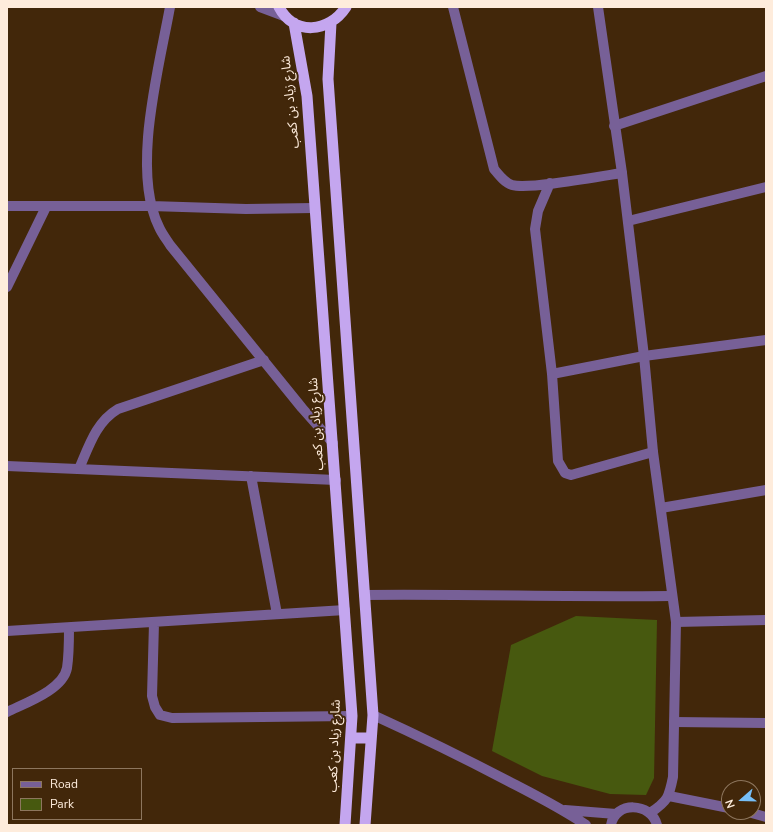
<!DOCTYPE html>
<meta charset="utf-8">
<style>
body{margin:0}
#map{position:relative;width:773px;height:832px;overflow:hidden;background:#42270a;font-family:"Nunito Sans",sans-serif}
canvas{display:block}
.frame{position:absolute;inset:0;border:8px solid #feecdc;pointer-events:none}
.legend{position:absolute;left:12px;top:768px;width:130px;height:52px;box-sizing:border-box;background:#42270a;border:1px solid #8d765e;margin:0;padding:5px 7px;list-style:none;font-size:12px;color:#feecdc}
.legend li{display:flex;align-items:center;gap:8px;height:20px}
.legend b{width:20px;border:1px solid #8d765e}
.north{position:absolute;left:721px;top:780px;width:40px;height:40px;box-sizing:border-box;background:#42270a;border:1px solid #8d765e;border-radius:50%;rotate:250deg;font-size:11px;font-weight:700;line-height:16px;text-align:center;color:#feecdc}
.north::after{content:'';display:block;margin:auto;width:14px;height:18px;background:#77bff7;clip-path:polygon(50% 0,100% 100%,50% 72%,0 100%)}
</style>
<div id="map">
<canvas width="773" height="832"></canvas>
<div class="frame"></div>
<ul class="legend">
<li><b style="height:5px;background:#776097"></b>Road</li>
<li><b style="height:11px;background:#47590f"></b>Park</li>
</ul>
<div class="north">N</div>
</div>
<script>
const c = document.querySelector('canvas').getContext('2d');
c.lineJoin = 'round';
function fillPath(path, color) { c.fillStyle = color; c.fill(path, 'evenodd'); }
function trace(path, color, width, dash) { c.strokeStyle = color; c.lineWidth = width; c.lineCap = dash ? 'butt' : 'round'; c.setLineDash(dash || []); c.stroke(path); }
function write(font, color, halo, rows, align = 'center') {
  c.font = font + ' "Nunito Sans","Noto Sans Arabic",sans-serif'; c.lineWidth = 4; c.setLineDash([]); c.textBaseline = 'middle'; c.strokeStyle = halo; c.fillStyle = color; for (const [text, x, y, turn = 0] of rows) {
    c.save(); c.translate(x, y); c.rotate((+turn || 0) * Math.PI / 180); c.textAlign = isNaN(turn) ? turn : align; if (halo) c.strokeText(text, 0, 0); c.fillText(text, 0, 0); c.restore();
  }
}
fillPath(new Path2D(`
 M576,616L657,620L654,778L646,795L610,794L542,776L492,751L511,645Z`), '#47590f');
trace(new Path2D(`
 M170,7C159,68 131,170 159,227C162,234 167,240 170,245L302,408L333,443
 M453,7L494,169C499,175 505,183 512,185C529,190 601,176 622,173
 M614,126L766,76
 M550,183L538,211L535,229L552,374L558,461L565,473L571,475L653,452
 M7,206H151L246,209L314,208
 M628,221L766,187
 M7,287L46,207
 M552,374L644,356L766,340
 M7,466L336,480
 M79,469C89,446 96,422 118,409L264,360
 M251,476L277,614
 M661,508L766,490
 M364,595C467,594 569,597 671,596
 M676,622L766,620
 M154,623L152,696L155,707L160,715L172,718L352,716
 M7,631L345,610
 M7,712C25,703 63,690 67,668C69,655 69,641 69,628
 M674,722L766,723
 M669,796L729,808
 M748,812L766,817`), '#776097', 10);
trace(new Path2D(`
 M260,7L284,16
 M598,7L622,173L644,356L653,452L676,622L673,777C669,797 668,801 650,813
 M373,715C419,736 464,758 508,781C535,795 561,808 586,825
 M565,810L616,814
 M611,825C615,801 651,802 657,825`), '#776097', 10);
trace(new Path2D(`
 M279,7C294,36 329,33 346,7
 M294,23L307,96L352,716L345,825
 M331,23L328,79L373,715L365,825
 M351,738H371`), '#c4a6ef', 11);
write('13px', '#feecdc', '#42270a', [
 ["شارع زياد بن كعب",291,102,-96],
 ["شارع زياد بن كعب",317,424,-94],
 ["شارع زياد بن كعب",335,746,-88]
]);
</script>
